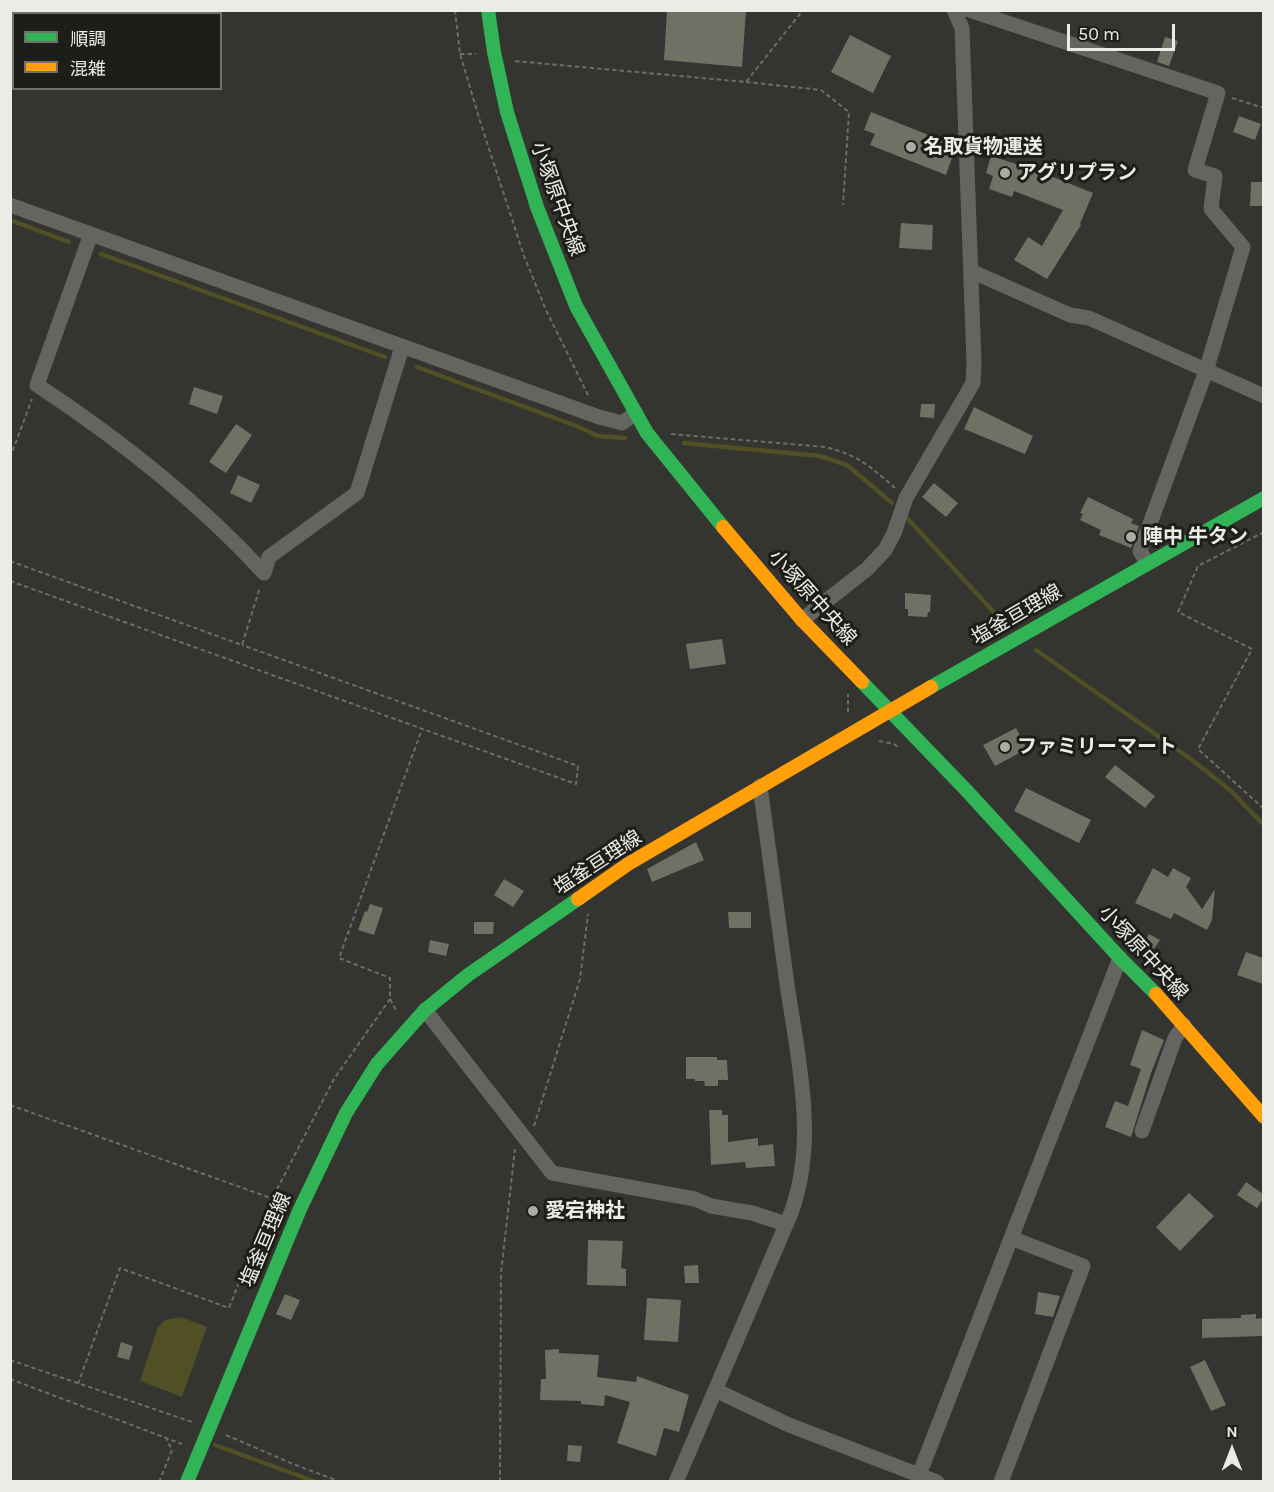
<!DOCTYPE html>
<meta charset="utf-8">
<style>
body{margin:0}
#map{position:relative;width:1274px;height:1492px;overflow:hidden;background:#343430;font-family:Karla,"Noto Sans JP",sans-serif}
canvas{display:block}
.frame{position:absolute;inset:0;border:12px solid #ecece7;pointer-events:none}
.legend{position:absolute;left:12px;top:12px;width:210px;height:78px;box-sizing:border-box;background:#1d1e1a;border:2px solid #70706c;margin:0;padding:8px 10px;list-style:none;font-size:18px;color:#ecece7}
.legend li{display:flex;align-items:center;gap:12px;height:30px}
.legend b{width:30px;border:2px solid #70706c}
.north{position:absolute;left:1202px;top:1420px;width:60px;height:60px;-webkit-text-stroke:4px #1d1e1a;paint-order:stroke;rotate:0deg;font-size:16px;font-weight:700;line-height:24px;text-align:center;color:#ecece7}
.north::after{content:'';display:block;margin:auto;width:21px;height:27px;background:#ecece7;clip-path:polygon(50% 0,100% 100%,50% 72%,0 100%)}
.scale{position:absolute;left:1067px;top:24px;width:108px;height:27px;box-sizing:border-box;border:3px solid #ecece7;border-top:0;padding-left:8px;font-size:18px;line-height:21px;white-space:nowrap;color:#ecece7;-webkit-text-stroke:4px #1d1e1a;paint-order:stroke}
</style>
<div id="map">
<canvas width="1274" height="1492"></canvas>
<div class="frame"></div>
<ul class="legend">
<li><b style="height:8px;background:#30b455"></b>順調</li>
<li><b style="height:8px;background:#ff9f0a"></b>混雑</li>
</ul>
<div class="north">N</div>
<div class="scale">50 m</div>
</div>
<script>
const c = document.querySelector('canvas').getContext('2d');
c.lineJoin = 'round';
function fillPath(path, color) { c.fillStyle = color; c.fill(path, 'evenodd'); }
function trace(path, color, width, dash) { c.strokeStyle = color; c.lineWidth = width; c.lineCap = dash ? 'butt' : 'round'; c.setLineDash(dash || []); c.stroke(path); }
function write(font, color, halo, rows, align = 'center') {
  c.font = font + ' Karla,"Noto Sans JP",sans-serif'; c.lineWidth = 6; c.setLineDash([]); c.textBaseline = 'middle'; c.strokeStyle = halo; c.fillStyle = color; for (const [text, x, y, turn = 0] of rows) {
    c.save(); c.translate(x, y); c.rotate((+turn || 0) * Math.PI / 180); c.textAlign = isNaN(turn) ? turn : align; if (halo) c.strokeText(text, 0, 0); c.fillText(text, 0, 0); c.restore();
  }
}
fillPath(new Path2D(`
 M181,1317L207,1327L182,1397L140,1381L158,1327L165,1320Z`), '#505024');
trace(new Path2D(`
 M10,220L69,242
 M101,254L385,357
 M417,367L579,427L598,436L625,438
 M684,443L820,456L847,465L892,503
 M907,518L1003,622
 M1036,650L1192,760L1230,790L1264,825
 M215,1445L316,1482`), '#505024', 4.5);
fillPath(new Path2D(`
 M667,10H746L742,67L664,60Z
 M850,35L891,56L873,93L831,72Z
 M1165,37L1178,41L1169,66L1157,62Z
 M871,112L956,146L946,175L870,145L875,134L864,130Z
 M1239,116L1261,124L1255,140L1233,132Z
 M991,156L1038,171L1093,193L1080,224L1081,225L1047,279L1014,260L1028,237L1042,246L1063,210L1014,191L1012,197L989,189L993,176L986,173Z
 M1251,182H1263V206H1250Z
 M901,223L933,225L932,250L899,248Z
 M194,387L223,396L217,414L189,404Z
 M921,404H935L934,418L920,417Z
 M974,407L1033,436L1025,454L964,429Z
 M236,424L252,435L226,473L209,462Z
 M238,475L260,485L251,503L230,493Z
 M934,483L958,503L946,517L922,497Z
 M1088,497L1133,519L1131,523L1139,526L1131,548L1099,535L1101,530L1080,520L1083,514L1080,513Z
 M905,593L931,595L930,612H928L927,617L908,616V609H905Z
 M722,639L726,664L690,669L686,644Z
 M1016,728L1027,749L995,766L983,745Z
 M1115,765L1155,796L1145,808L1105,777Z
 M1026,788L1091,820L1079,843L1014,811Z
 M696,842L704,860L652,882L647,869Z
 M1153,868L1168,877L1173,868L1191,878L1186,887L1202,909L1215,889L1212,920L1207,930L1174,913L1171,919L1135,903Z
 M504,879L524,891L513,907L494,895Z
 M370,904L383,908L374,935L358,930L365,911L367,912Z
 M728,912H751V928H729Z
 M474,922H494L493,934H474Z
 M1149,934L1160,940L1153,950L1143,945Z
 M430,940L449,944L446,956L428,952Z
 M1246,952L1263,958V984L1237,975Z
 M1142,1030L1164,1040L1151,1073L1131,1137L1105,1127L1115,1101L1128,1106L1141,1069L1130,1065Z
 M686,1057H717V1060H727L728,1080H718V1086H705L704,1081H695V1079H686Z
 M709,1110H722V1115H728V1142L758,1138V1146L773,1144L775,1166L746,1168L745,1162L711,1165Z
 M1246,1182L1263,1194V1199L1257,1208L1237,1195Z
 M1189,1193L1214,1216L1180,1251L1156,1227Z
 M588,1240L623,1241L621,1268L626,1269V1286L587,1285Z
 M698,1265L699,1283H685L684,1266Z
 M1038,1292L1060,1296L1053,1317L1035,1314Z
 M285,1294L300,1300L291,1320L276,1314Z
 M647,1298L681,1300L678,1342L644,1340Z
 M1256,1314V1319L1263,1318V1336L1202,1338V1319L1241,1318V1315Z
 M121,1342L133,1346L129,1360L117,1357Z
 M559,1349V1353L599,1355L597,1377L636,1382L637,1376L689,1395L679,1432L664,1428L656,1456L617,1443L630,1402L605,1395L604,1406L581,1404V1401L540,1400L541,1379H546L545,1350Z
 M1205,1360L1226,1405L1211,1411L1190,1367Z
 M568,1445L582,1446L580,1462L567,1461Z`), '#707065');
trace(new Path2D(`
 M455,10L460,54L480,121L524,256L546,310L589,397
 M460,54H476
 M515,61L746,82L803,10
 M746,82L821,90L849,112L843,205
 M1232,98L1264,108
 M671,434L825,447C858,455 870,466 895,488
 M10,458L32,399
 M1264,532L1198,566L1178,612L1252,649L1198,749L1264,809
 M10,561L242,645L260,587
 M10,581L576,784L578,766L242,645
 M848,712V694
 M879,741L894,744L898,747
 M390,999L397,1012
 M10,1105L282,1202
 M534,1126L580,979L588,914
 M10,1360L192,1422
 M10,1379L182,1444
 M78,1384L120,1268L229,1308L272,1199L334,1079L390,999V978L339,958L422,729
 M226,1435L293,1464L341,1482
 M159,1482L172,1450L166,1438
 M500,1482L501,1273L515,1149`), '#6c6c6a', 2, [4.5, 3]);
trace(new Path2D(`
 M969,10L1218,93L1195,170L1215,176L1211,209L1243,247L1206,371L1140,551L1147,563
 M10,205L599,417L622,423L636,413
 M91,234L37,385C119,439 197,500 264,573
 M971,271L1070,315L1089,318L1264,396
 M264,573L269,557L357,493L402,347
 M802,620L867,569L885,550L894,533L906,498L973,383L974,363L962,28L954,10
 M425,1010L552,1173L695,1199L711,1206L752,1213L786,1224
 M1142,1131L1175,1038L1184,1025
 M715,1390L789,1425L937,1482
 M919,1475L1120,958
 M676,1482L791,1213C818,1140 798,1059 787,984C778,918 769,852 760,786
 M1001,1482L1083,1266L1011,1238`), '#646460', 15);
trace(new Path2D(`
 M488,10L494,52L507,112L537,207L576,306L647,433L723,527
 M862,682L967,791L1120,958L1156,994
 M931,687L1264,498
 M187,1482L300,1209L346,1113L377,1064L425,1010L468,975L578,899`), '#30b455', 14);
trace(new Path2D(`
 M723,527L802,620L862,682
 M578,899L628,864L931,687
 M1156,994L1264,1117`), '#ff9f0a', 14);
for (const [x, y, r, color] of [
 [911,147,6,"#acaca7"],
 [1005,173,6,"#acaca7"],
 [1131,537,6,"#acaca7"],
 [1005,747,6,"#acaca7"],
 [533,1211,6,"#acaca7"]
]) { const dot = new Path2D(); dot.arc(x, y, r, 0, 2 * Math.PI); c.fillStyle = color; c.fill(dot); trace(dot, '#1d1e1a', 2); }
write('bold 20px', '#ecece7', '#1d1e1a', [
 ["名取貨物運送",923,147],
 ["アグリプラン",1017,173],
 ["陣中 牛タン",1143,537],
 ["ファミリーマート",1017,747],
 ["愛宕神社",545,1211]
], 'left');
write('20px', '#ecece7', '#1d1e1a', [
 ["小塚原中央線",557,199,70],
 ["小塚原中央線",812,598,48],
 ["塩釜亘理線",1017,615,-30],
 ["塩釜亘理線",598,863,-33],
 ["小塚原中央線",1143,953,47],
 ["塩釜亘理線",266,1240,-67]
]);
</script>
